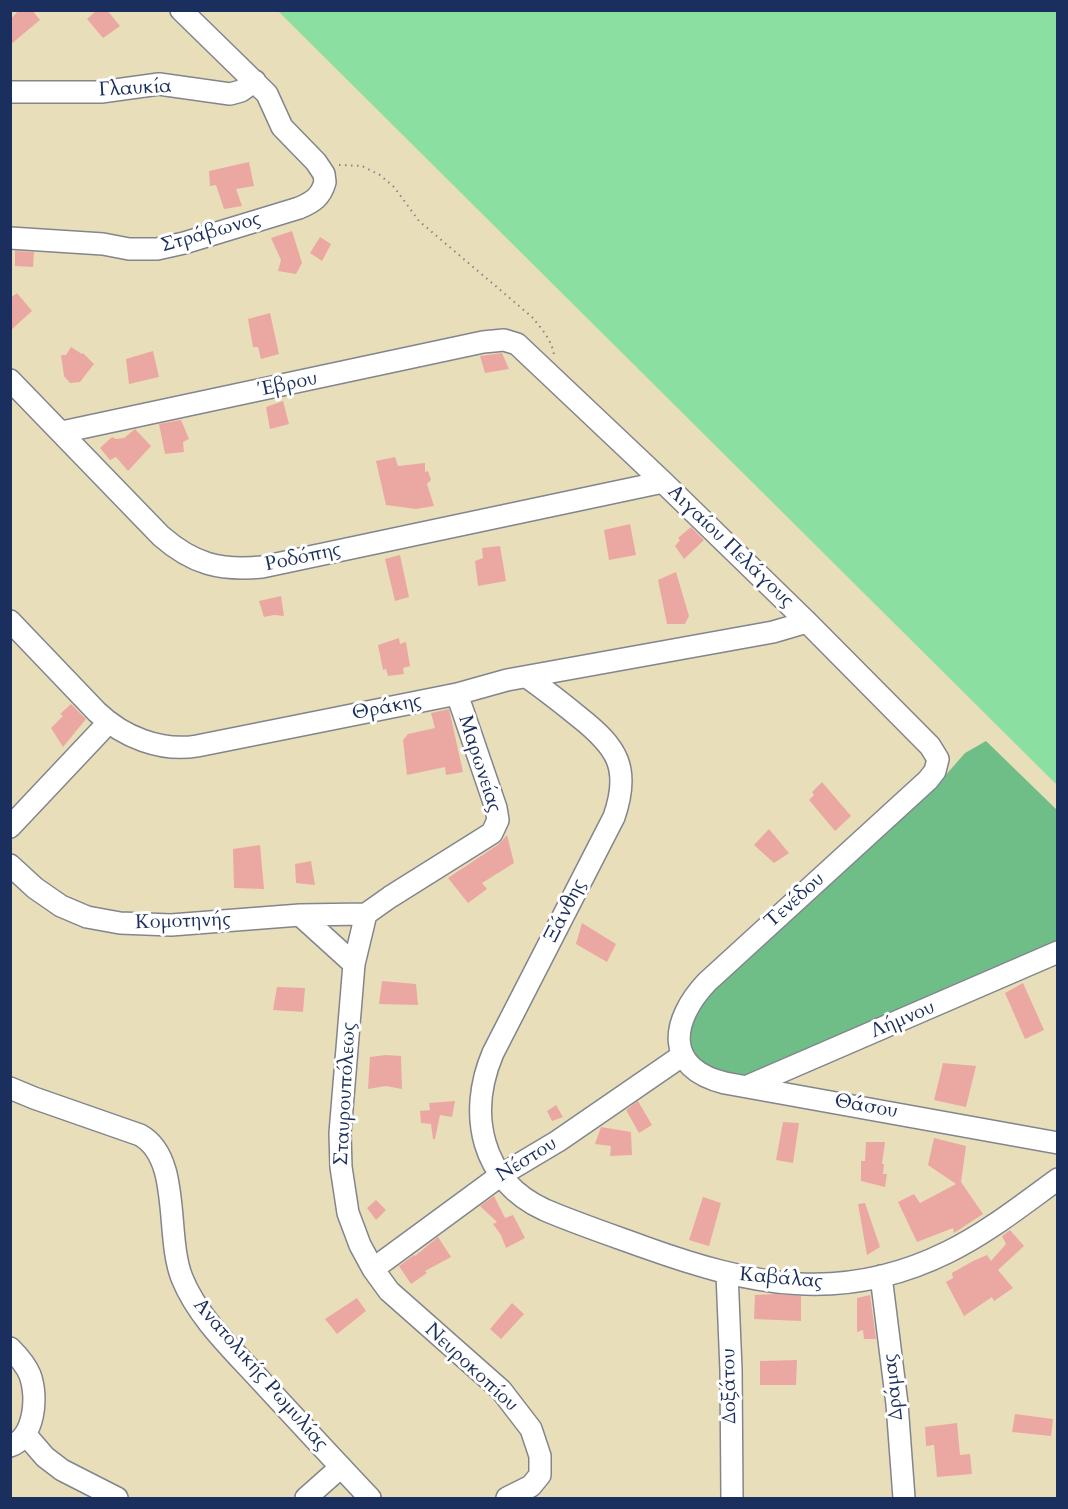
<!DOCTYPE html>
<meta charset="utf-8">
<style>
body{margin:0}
#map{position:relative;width:1068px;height:1509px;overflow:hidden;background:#e8deb9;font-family:Cardo,serif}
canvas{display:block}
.frame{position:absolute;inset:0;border:12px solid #1b2f5e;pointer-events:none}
</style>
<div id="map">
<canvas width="1068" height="1509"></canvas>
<div class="frame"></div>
</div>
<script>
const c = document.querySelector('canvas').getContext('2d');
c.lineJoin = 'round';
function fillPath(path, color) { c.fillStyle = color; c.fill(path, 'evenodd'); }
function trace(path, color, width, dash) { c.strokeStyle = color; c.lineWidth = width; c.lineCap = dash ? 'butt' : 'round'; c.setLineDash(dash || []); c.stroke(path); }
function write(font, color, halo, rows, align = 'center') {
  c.font = font + ' Cardo,serif'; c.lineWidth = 6; c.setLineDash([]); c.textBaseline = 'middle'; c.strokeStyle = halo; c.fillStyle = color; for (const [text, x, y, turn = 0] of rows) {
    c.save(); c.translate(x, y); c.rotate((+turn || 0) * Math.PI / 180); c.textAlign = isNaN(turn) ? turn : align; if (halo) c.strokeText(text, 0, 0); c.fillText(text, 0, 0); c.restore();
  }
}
fillPath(new Path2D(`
 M278,11H1057V785Z`), '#8bdfa1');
fillPath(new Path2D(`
 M986,741L1057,810V950L776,1068L734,1080L701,1066L684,1046L686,1015L930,793L965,753Z`), '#70be87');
fillPath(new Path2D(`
 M19,10H32L40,20L10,45V20Z
 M97,10H107L120,26L103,38L87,19Z
 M249,162L254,186L236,189L242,206L224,209L216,185L210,186L209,171Z
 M292,231L302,263L296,274L278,271L281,260L271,238Z
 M320,237L331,244L322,261L310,253Z
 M15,251L34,252L33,267L15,266Z
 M17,293L32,311L10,331V298Z
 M270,313L279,354L261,359L258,347H253L248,319Z
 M71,347L82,354L83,353L94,364L80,382L70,383L64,376L61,355H66Z
 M153,351L159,377L129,384L126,359Z
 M502,353L509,369L485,373L480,356Z
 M283,401L289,424L270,429L266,407Z
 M181,420L189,439L183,442L184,452L165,454L159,424Z
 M135,429L151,446L128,471L116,457L110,460L100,448L112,437L116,439L124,438Z
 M395,457L398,466L425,463V472L428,471L431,480L427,484L434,506L416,509L386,505L376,461Z
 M630,524L636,555L609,560L604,530Z
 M691,527L704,540L684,559L675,546L680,540L678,538Z
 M500,546L506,581L478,586L475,561L483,558L482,548Z
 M400,555L409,597L395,601L385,559Z
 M676,572L689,616L685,624H667L658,580Z
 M281,596L284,616L274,615L264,617L259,601Z
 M399,638L400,644L406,642L410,666L403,668L404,674L388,676L386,669L383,670L378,645Z
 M71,704L86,719L63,747L51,728L63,716L60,714Z
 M449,709L463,772L446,775L445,767L407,775L403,740L408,734L435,728L431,713Z
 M822,782L851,816L835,831L809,800L814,795L812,792Z
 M769,829L789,853L774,863L754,845Z
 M507,835L514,863L482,883L487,889L468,903L448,878L499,844Z
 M260,845L264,889L234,888L233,849Z
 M311,861L315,885L296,883L295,864Z
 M582,923L616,944L607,962L576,944Z
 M382,981L416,984L418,1005L379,1004Z
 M1023,983L1044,1030L1025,1039L1005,993Z
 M277,987L305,988L303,1012L273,1010Z
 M386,1055L401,1056L402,1089L386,1086L368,1089L370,1057Z
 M943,1063L976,1066L966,1107L934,1100Z
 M455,1101L452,1117L440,1115L435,1139H433L431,1124L421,1123L420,1111L430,1110L429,1103Z
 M638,1101L652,1125L639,1133L626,1110Z
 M556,1105L563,1117L552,1121L547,1111Z
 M783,1122L799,1123L793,1163L776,1160Z
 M601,1127L631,1132L632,1155L610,1156L611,1146L595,1144Z
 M934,1138L966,1146L961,1182L983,1214L954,1233L953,1228L917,1242L898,1202L914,1194L920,1203L956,1184L928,1165Z
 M866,1142H885L882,1164H884L883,1174H887L885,1187L861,1181V1161H865Z
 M494,1196L505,1218L513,1215L525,1238L506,1248L501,1235L493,1224L497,1222L480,1206Z
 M703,1197L721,1203L709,1246L689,1240Z
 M376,1200L386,1210L376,1220L367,1208Z
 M865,1203L880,1247L867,1255L858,1204Z
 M1010,1230L1024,1246L998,1270L1013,1288L994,1301L992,1297L964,1316L946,1282L953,1278L952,1273L973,1261L987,1255L991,1261L1006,1244L1002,1236Z
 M438,1237L451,1257L425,1271L427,1273L411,1284L399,1266L414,1255L415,1256Z
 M776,1294L801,1296V1321L754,1319L755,1295Z
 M870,1295L876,1339H864L863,1330L857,1332V1298Z
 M357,1298L366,1311L337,1334L325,1319Z
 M512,1303L524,1314L501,1339L490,1329Z
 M797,1360L796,1385H760V1361Z
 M1015,1414L1053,1419L1051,1436L1012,1432Z
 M957,1423L960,1455L970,1454L972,1474L937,1477L934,1445L926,1446L925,1427Z`), '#eba8a2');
const minor = new Path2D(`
 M10,92H101L159,84L230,94L241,91L255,81
 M10,238L103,244L129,249H157L184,243L299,208C313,202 321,197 325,182L324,174L316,162L282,127L267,94L181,10
 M10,380L161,536C193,564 220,571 262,567L663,482
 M62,432L483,342L504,340L517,344L663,482L807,622L930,746L938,759L935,771L928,780L707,982C671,1020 663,1068 725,1083L1058,1143
 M10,621L97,712C123,737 161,752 197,746L457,694L507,680L773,632L807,622
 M527,677C545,690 562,703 579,717C617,747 631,768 614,817L493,1053C467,1114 481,1181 545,1210C578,1224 611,1235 644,1247C750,1285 841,1305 948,1252C987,1233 1022,1205 1058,1179
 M10,827L109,722
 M10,865L35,888L61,906L87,917L120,923L171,925L300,915L366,914L390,897L492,833L498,820L496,808L457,694
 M366,914L354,964L340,1133L341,1167L348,1213L360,1245L373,1269L389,1291L501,1390L531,1429L540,1456V1475L531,1486L507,1498
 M300,915L354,964
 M748,1086L1058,952
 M10,1088L34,1098L140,1135C182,1158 165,1236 182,1278C198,1318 233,1350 262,1382C298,1421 334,1460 370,1498
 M373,1269L501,1175L558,1141L683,1055
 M727,1273L731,1370L732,1498
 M881,1276L897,1404L904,1498
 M10,1348C18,1356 26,1365 30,1375C38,1396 35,1438 10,1446
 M26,1435L45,1457L62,1470L117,1498
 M306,1498L341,1467`);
trace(minor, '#82868c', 24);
trace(new Path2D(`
 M339,165L362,166L380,175L394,187L419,221L532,317C541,328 552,340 554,355`), '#82868c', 2, [1.5, 4.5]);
trace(minor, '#fff', 21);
write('20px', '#1b2f5e', '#fff', [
 ["Γλαυκία",135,89,-3],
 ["Στράβωνος",211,233,-16],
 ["Έβρου",288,385,-12],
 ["Αιγαίου Πελάγους",730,547,44],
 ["Ροδόπης",303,558,-12],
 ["Θράκης",387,708,-11],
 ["Μαρωνείας",479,764,72],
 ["Τενέδου",795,901,-42],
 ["Ξάνθης",566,911,-63],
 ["Κομοτηνής",183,922,-2],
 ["Λήμνου",903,1020,-23],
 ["Σταυρουπόλεως",346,1094,-87],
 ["Θάσου",866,1107,10],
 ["Νέστου",527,1160,-32],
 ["Καβάλας",781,1279,5],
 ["Νευροκοπίου",471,1368,43],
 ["Ανατολικής Ρωμυλίας",260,1375,49],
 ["Δοξάτου",730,1386,-91],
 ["Δράμας",894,1387,-96]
]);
</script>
